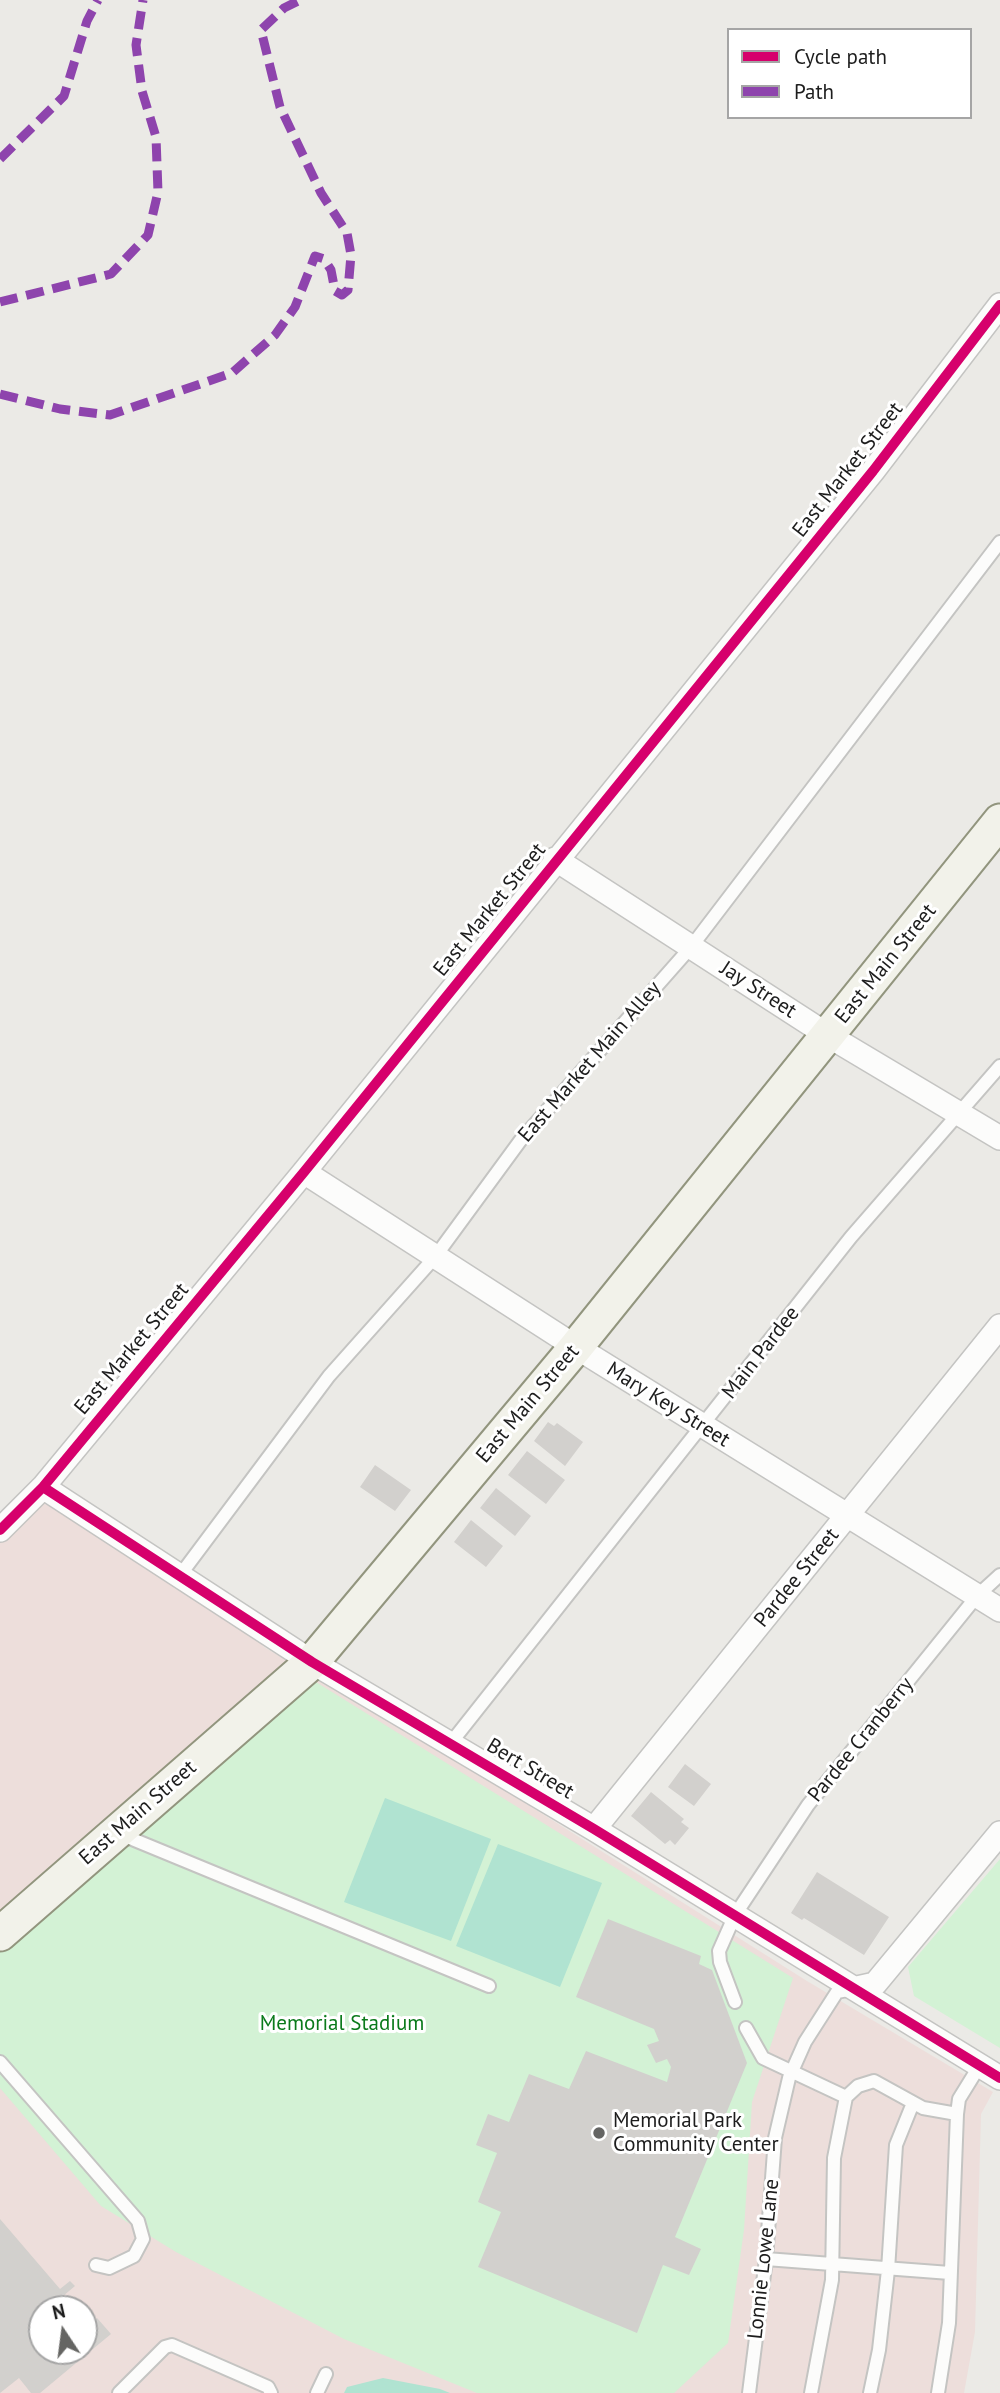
<!DOCTYPE html>
<html>
<head>
<meta charset="utf-8">
<style>
  body { margin:0 }
  #map { position:relative; width:1000px; height:2393px; overflow:hidden; background:#ebeae6; font-family:"PT Sans",sans-serif }
  canvas { display:block }
  .legend { position:absolute; left:727px; top:28px; width:245px; height:91px; box-sizing:border-box; background:#fff; border:2px solid #a5a5a5; margin:0; padding:9px 12px; list-style:none; font-size:21px; color:#1d1d1d }
  .legend li { display:flex; align-items:center; gap:14px; height:35px }
  .legend b { width:35px; border:2px solid #a5a5a5 }
  .north { position:absolute; left:28px; top:2295px; width:70px; height:70px; box-sizing:border-box; background:#fff; border:2px solid #a5a5a5; border-radius:50%; rotate:347deg; font-size:19px; font-weight:700; line-height:28px; text-align:center; color:#1d1d1d }
  .north::after { content:''; display:block; margin:auto; width:24px; height:32px; background:#656563; clip-path:polygon(50% 0,100% 100%,50% 72%,0 100%) }
</style>
</head>
<body>
<div id="map">
<canvas width="1000" height="2393"></canvas>
<ul class="legend">
<li><b style="height:9px;background:#d6006c"></b>Cycle path</li>
<li><b style="height:9px;background:#8e44ad"></b>Path</li>
</ul>
<div class="north">N</div>
</div>
<script>
const g = document.querySelector('canvas').getContext('2d');
g.lineJoin = 'round';
function paint(path, color) { g.fillStyle = color; g.fill(path, 'evenodd'); }
const toPath = rows => new Path2D(rows.map(r => 'M' + r).join(''));
function strokePath(path, color, width, dash) { g.strokeStyle = color; g.lineWidth = width; g.lineCap = dash ? 'butt' : 'round'; g.setLineDash(dash || []); g.stroke(path); }
function label(font, color, halo, rows, align = 'center') {
  g.font = font + ' "PT Sans",sans-serif'; g.lineWidth = 6; g.setLineDash([]); g.textBaseline = 'middle'; g.strokeStyle = halo; g.fillStyle = color; for (const [text, x, y, turn = 0] of rows) {
    g.save(); g.translate(x, y); g.rotate((+turn || 0) * Math.PI / 180); g.textAlign = isNaN(turn) ? turn : align; if (halo) g.strokeText(text, 0, 0); g.fillText(text, 0, 0); g.restore();
  }
}
paint(toPath([
  [40,1502,69,1514,255,1637,264,1647,514,1796,807,1981,993,2092,981,2114,975,2332,964,2393,0,2393,0,1542],
  [42,2309,84,2309,84,2351,42,2351]
]), '#eddedb');
paint(toPath([
  [311,1679,793,1978,752,2102,744,2230,728,2343,674,2393,477,2393,344,2339,176,2252,101,2206,0,2088,0,1948],
  [1000,1859,1000,2048,914,1996,908,1967]
]), '#d3f2d5');
paint(toPath([
  [385,1798,491,1839,451,1941,344,1902],
  [498,1844,602,1883,560,1987,456,1946],
  [383,2378,440,2389,450,2393,344,2393,347,2387]
]), '#b0e3d1');
paint(toPath([
  [548,1422,554,1426,557,1423,583,1442,565,1466,534,1441],
  [527,1451,565,1480,546,1504,508,1475],
  [375,1465,411,1490,395,1511,360,1487],
  [496,1488,531,1516,515,1536,480,1508],
  [471,1520,503,1546,486,1567,454,1542],
  [685,1764,711,1784,694,1806,668,1787],
  [651,1792,684,1819,681,1822,689,1828,675,1845,670,1840,665,1844,631,1816],
  [817,1872,889,1917,864,1955,804,1918,802,1920,791,1913],
  [608,1919,701,1956,699,1964,712,1970,747,2063,675,2237,701,2249,689,2275,663,2265,637,2333,478,2267,501,2212,478,2202,497,2153,476,2145,488,2114,509,2122,529,2074,569,2089,586,2051,667,2082,671,2067,667,2059,656,2063,647,2045,659,2041,654,2029,576,1997],
  [0,2219,60,2289,70,2281,75,2286,63,2296,75,2309,42,2309,42,2351,84,2351,84,2329,97,2318,111,2334,40,2393,31,2393,19,2378,0,2393]
]), '#d2d0cd');
const lane = toPath([
  [178,1578,329,1376,435,1257,520,1141,691,947,1000,542],
  [450,1744,851,1237,1000,1066],
  [120,1834,489,1986],
  [735,2002,720,1962,719,1951,735,1915,808,1805,977,1596,1000,1575],
  [746,2028,763,2058,846,2097,858,2086,874,2081,923,2108,957,2114],
  [0,2062,138,2221,143,2239,134,2256,109,2268,96,2265],
  [766,2259,950,2273],
  [119,2393,165,2347,172,2345,268,2387,271,2393],
  [317,2393,326,2374],
  [749,2393,766,2259,775,2138,789,2078,805,2042,837,1992,853,1989],
  [811,2393,832,2280,834,2158,846,2097],
  [870,2393,879,2350,888,2270,896,2145,913,2103],
  [938,2393,949,2323,957,2114,959,2099,980,2065]
]);
const street = toPath([
  [555,859,829,1036,1000,1138],
  [304,1172,576,1347,1000,1610],
  [43,1487,312,1662,594,1829,1000,2078],
  [0,1530,43,1487,304,1172,873,471,1000,305],
  [594,1829,1000,1326],
  [857,1988,875,1984,1000,1833]
]);
const secondary = toPath([
  [0,1934,312,1662,576,1347,1000,821]
]);
strokePath(lane, '#c4c4c2', 16);
strokePath(street, '#c4c4c2', 26);
strokePath(secondary, '#92957e', 37);
strokePath(lane, '#fcfcfb', 12);
strokePath(street, '#fcfcfb', 23);
strokePath(secondary, '#f2f2ea', 33);
strokePath(toPath([
  [0,159,64,96,87,21,98,0],
  [0,302,111,274,148,235,158,192,156,137,142,91,136,45,143,0],
  [0,394,60,409,110,415,232,373,275,335,295,307,315,256,324,259,331,270,335,291,342,295,348,290,351,255,347,233,321,193,280,107,261,30,284,8,300,0]
]), '#8e44ad', 9, [18, 9]);
strokePath(toPath([
  [43,1487,312,1662,594,1829,1000,2078],
  [0,1530,43,1487,304,1172,873,471,1000,305]
]), '#d6006c', 10);
for (const [x, y, r, color] of [
  [599,2133,7,"#656563"]
]) { const dot = new Path2D(); dot.arc(x, y, r, 0, 2 * Math.PI); g.fillStyle = color; g.fill(dot); strokePath(dot, '#fff', 2.5); }
label('21px', '#1d1d1d', '#fff', [
  ["East Market Street",848,470,-52],
  ["East Market Street",490,910,-51],
  ["East Main Street",886,964,-51],
  ["Jay Street",758,990,33],
  ["East Market Main Alley",590,1062,-49],
  ["East Market Street",132,1349,-50],
  ["Main Pardee",761,1353,-52],
  ["East Main Street",528,1404,-50],
  ["Mary Key Street",668,1405,32],
  ["Pardee Street",797,1578,-51],
  ["Pardee Cranberry",861,1740,-51],
  ["Bert Street",530,1769,31],
  ["East Main Street",138,1813,-41],
  ["Lonnie Lowe Lane",764,2259,-84]
]);
label('21px', '#0b7a1b', '#fff', [
  ["Memorial Stadium",342,2024]
]);
label('21px', '#1d1d1d', '#fff', [
  ["Memorial Park",613,2121],
  ["Community Center",613,2145]
], 'left');
</script>
</body>
</html>
